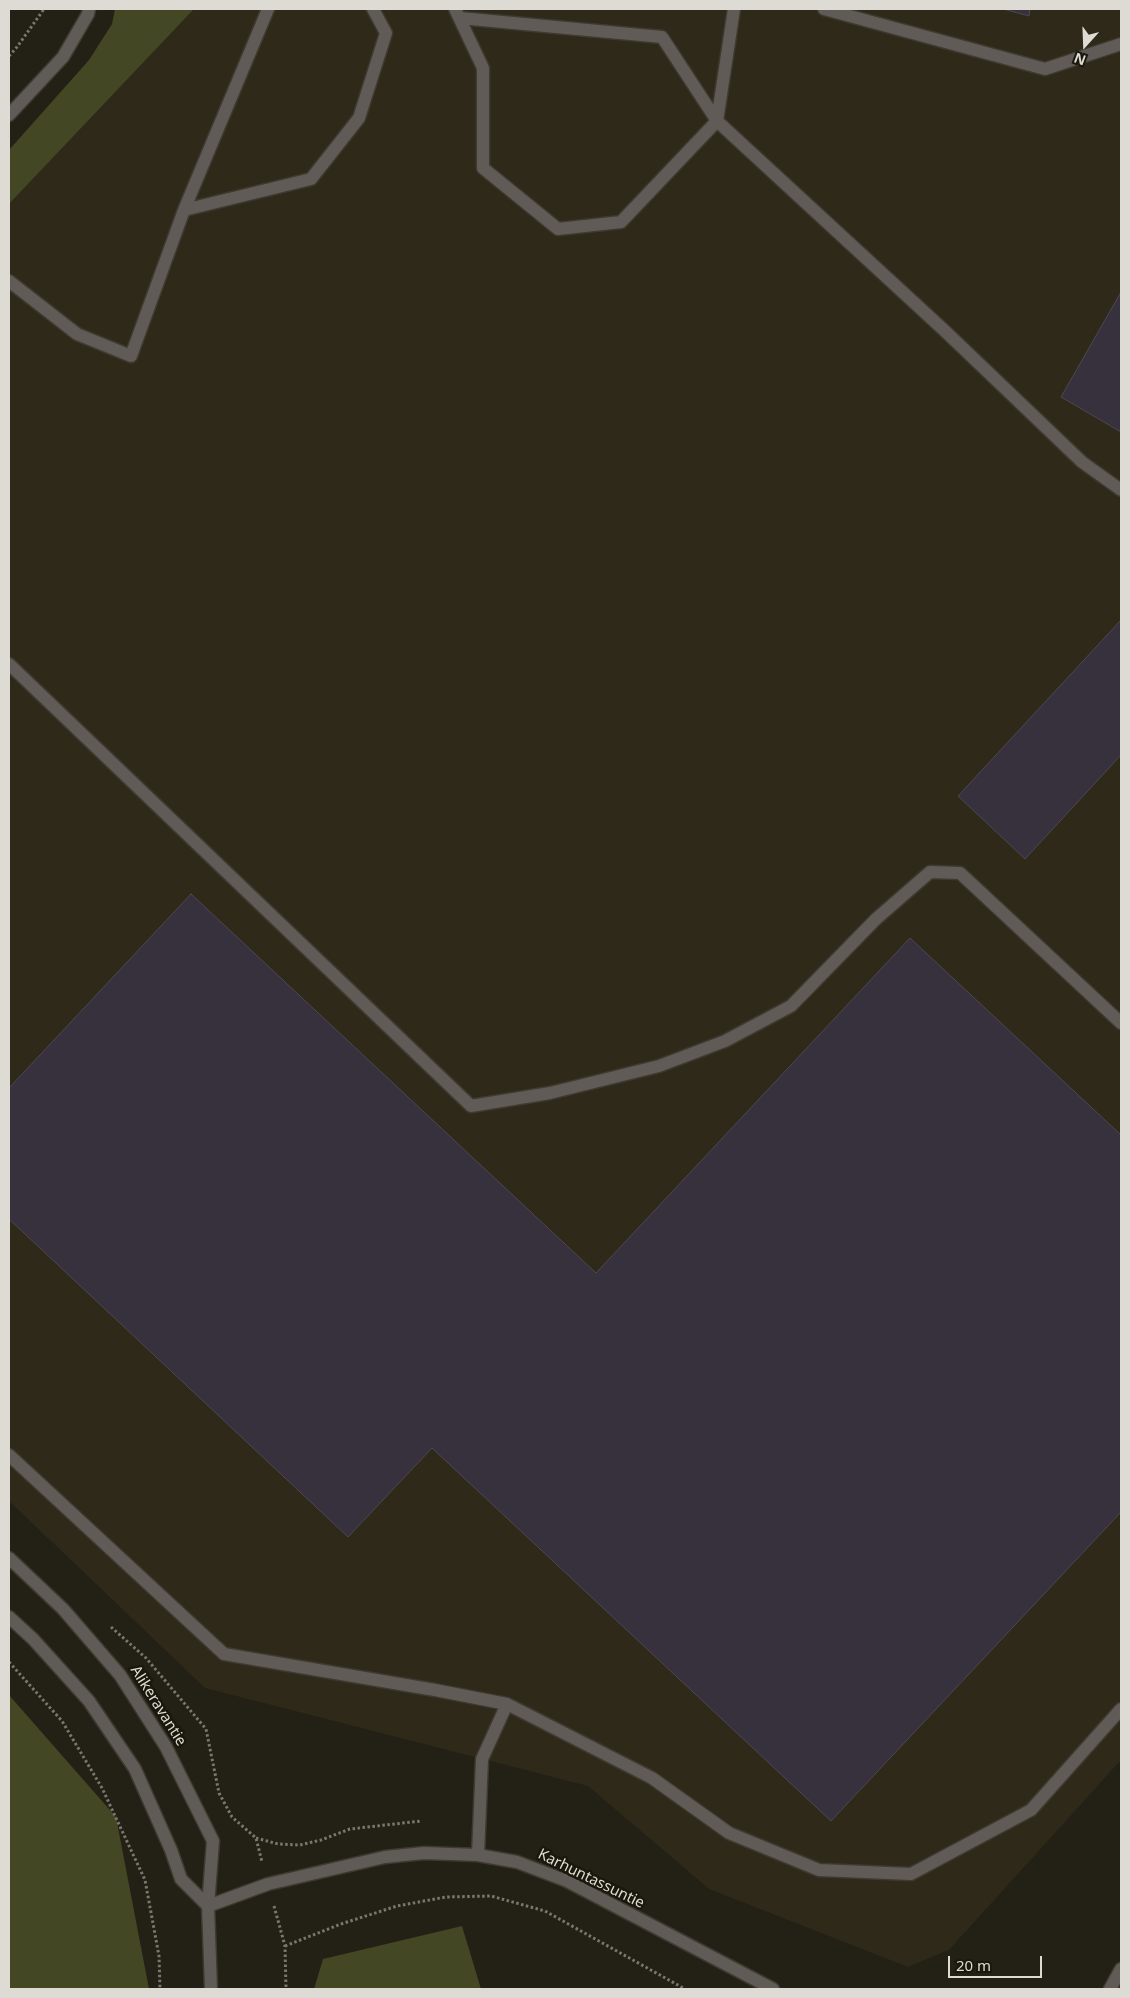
<!DOCTYPE html>
<html>
<head>
<meta charset="utf-8">
<style>
  body { margin:0 }
  #map { position:relative; width:1130px; height:1998px; overflow:hidden; background:#232015; font-family:"Noto Sans",sans-serif }
  canvas { display:block }
  .frame { position:absolute; inset:0; border:10px solid #dddbd3; pointer-events:none }
  .north { position:absolute; left:1060px; top:20px; width:50px; height:50px; -webkit-text-stroke:4px #1a170c; paint-order:stroke; rotate:200deg; font-size:14px; font-weight:700; line-height:20px; text-align:center; color:#dddbd3 }
  .north::after { content:''; display:block; margin:auto; width:18px; height:22px; background:#dddbd3; clip-path:polygon(50% 0,100% 100%,50% 72%,0 100%) }
  .scale { position:absolute; left:948px; top:1956px; width:94px; height:22px; box-sizing:border-box; border:2px solid #dddbd3; border-top:0; padding-left:6px; font-size:15px; line-height:18px; white-space:nowrap; color:#dddbd3; -webkit-text-stroke:4px #1a170c; paint-order:stroke }
</style>
</head>
<body>
<div id="map">
<canvas width="1130" height="1998"></canvas>
<div class="frame"></div>
<div class="north">N</div>
<div class="scale">20 m</div>
</div>
<script>
const g = document.querySelector('canvas').getContext('2d');
g.lineJoin = 'round';
function paint(path, color) { g.fillStyle = color; g.fill(path, 'evenodd'); }
const toPath = rows => new Path2D(rows.map(r => 'M' + r).join(''));
function strokePath(path, color, width, dash) { g.strokeStyle = color; g.lineWidth = width; g.lineCap = dash ? 'butt' : 'round'; g.setLineDash(dash || []); g.stroke(path); }
function label(font, color, halo, rows, align = 'center') {
  g.font = font + ' "Noto Sans",sans-serif'; g.lineWidth = 5; g.setLineDash([]); g.textBaseline = 'middle'; g.strokeStyle = halo; g.fillStyle = color; for (const [text, x, y, turn = 0] of rows) {
    g.save(); g.translate(x, y); g.rotate((+turn || 0) * Math.PI / 180); g.textAlign = isNaN(turn) ? turn : align; if (halo) g.strokeText(text, 0, 0); g.fillText(text, 0, 0); g.restore();
  }
}
paint(toPath([
  [194,9,1121,9,1121,1760,949,1950,908,1967,709,1889,588,1786,205,1688,9,1501,9,204]
]), '#2e2918');
paint(toPath([
  [115,9,194,9,9,204,9,150,89,60,112,24],
  [9,1695,116,1817,149,1989,9,1989],
  [462,1926,481,1989,314,1989,323,1959]
]), '#434723');
const building = toPath([
  [1003,9,1030,9,1029,16,1003,9],
  [1121,292,1121,432,1061,397,1121,292],
  [1121,620,1121,755,1025,859,958,796,1121,620],
  [191,894,596,1273,910,938,1121,1135,1121,1512,831,1821,432,1448,348,1537,9,1219,9,1088,191,894]
]);
paint(building, '#36313c');
strokePath(building, '#4c4753', 1);
const service = toPath([
  [455,9,483,68,483,168,558,229,621,222,717,121,734,9],
  [824,9,1045,69,1121,44],
  [460,18,662,37,717,121,946,332,1082,462,1121,490],
  [184,210,311,179,359,118,386,33,373,9],
  [9,281,77,334,131,356,184,210,268,9],
  [9,664,471,1106,550,1093,659,1066,725,1041,791,1006,876,919,930,872,960,873,1121,1023],
  [9,1455,224,1654,435,1690,507,1704,652,1778,729,1833,819,1870,911,1874,1031,1810,1121,1709],
  [478,1855,482,1759,507,1704]
]);
const minor = toPath([
  [9,115,63,57,88,14,89,9],
  [9,1558,63,1609,120,1675,166,1747,213,1841,208,1906],
  [9,1617,33,1639,89,1701,135,1769,171,1850,181,1879,208,1906],
  [1110,1989,1121,1969]
]);
const tertiary = toPath([
  [211,1989,208,1906,268,1884,385,1857,424,1853,478,1855,517,1862,567,1881,773,1989]
]);
strokePath(service, '#3d3a30', 15);
strokePath(minor, '#3d3a30', 15);
strokePath(tertiary, '#3d3a30', 15);
strokePath(toPath([
  [9,56,17,47,44,9],
  [111,1627,146,1658,206,1729,219,1793,232,1817,256,1838,262,1862],
  [9,1662,62,1721,102,1788,145,1880,159,1956,160,1989],
  [256,1838,278,1844,300,1845,321,1840,350,1829,421,1821],
  [274,1906,285,1946,286,1989],
  [285,1946,341,1924,397,1906,446,1897,491,1896,545,1911,685,1989]
]), '#7a776e', 3, [2.5, 2.5]);
strokePath(service, '#605b57', 12);
strokePath(minor, '#605b57', 12);
strokePath(tertiary, '#605b57', 12);
label('15px', '#dddbd3', '#1a170c', [
  ["Alikeravantie",158,1706,58],
  ["Karhuntassuntie",591,1879,26]
]);
</script>
</body>
</html>
